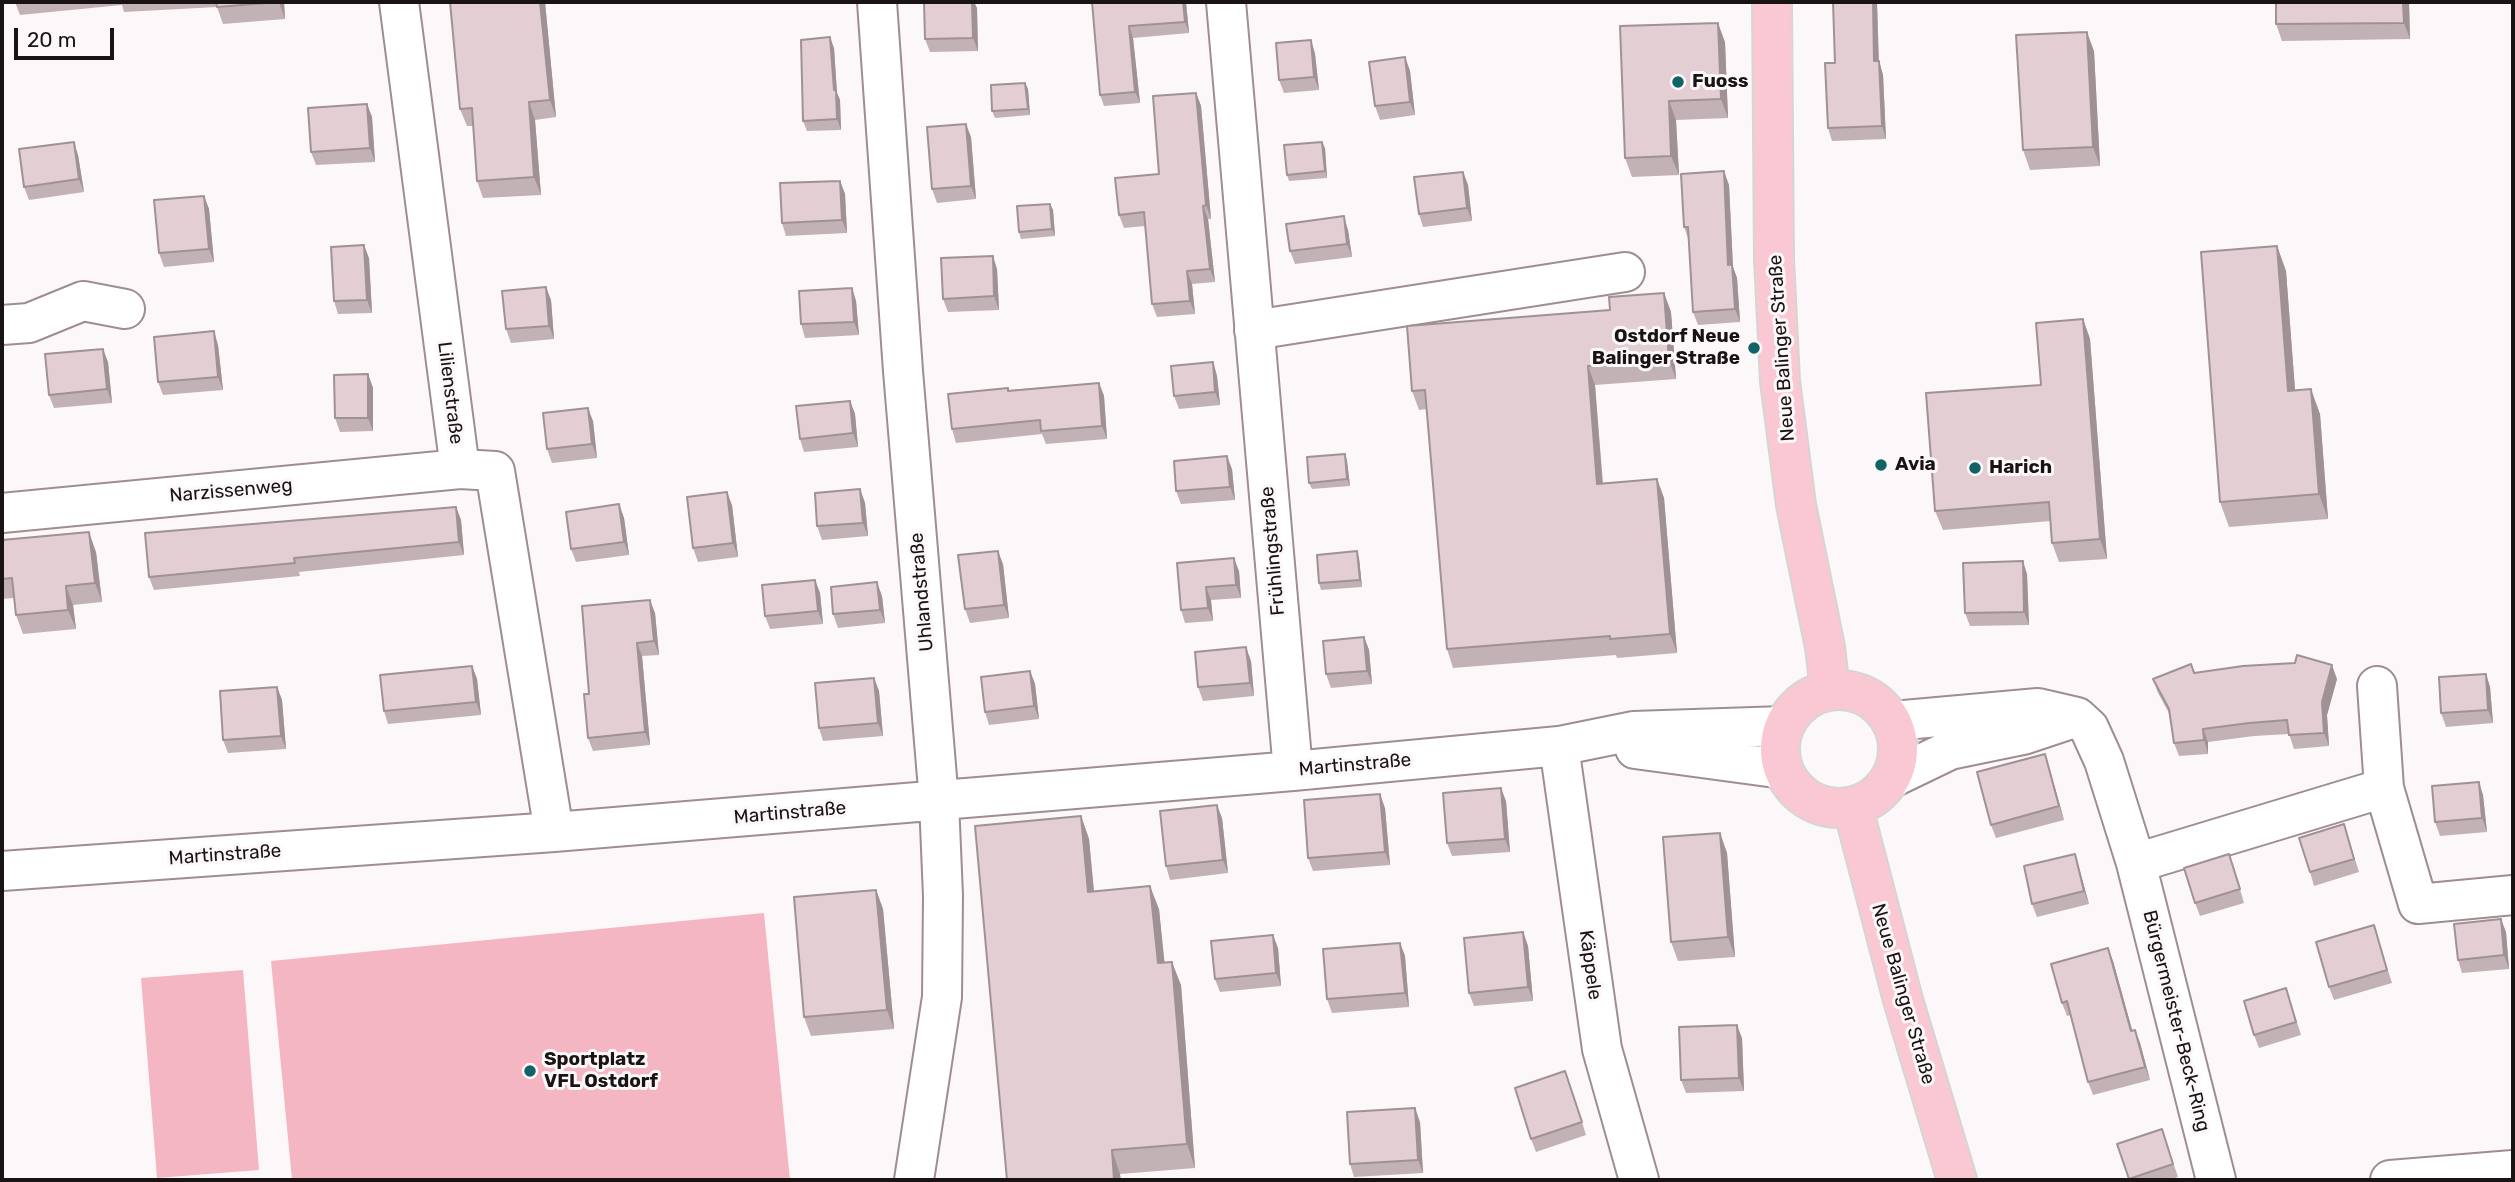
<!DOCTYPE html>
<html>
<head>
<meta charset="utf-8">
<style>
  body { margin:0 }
  #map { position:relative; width:2515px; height:1182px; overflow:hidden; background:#fcf8f9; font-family:Rubik,sans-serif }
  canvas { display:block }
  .frame { position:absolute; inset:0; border:4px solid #1a1314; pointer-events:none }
  .scale { position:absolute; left:14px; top:28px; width:100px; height:32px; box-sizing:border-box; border:4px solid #1a1314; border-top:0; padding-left:9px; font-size:21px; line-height:24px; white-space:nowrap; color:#1a1314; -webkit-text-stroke:5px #fcf8f9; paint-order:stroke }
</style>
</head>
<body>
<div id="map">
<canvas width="2515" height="1182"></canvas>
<div class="frame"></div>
<div class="scale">20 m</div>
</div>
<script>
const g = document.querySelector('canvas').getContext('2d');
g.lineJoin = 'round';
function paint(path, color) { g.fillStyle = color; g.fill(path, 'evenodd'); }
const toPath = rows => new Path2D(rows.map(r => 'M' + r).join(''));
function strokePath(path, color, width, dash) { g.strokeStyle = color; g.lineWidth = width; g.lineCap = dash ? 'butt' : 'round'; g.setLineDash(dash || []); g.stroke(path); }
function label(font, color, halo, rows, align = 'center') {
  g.font = font + ' Rubik,sans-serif'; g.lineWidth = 6; g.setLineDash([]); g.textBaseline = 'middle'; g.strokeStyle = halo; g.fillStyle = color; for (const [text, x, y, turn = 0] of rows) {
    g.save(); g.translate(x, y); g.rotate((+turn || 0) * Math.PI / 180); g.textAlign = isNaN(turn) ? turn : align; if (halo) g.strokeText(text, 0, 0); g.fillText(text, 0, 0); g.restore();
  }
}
paint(toPath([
  [764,913,790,1180,292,1180,271,961],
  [243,970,259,1170,157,1178,141,978]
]), '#f5b6c3');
const minor = toPath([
  [399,2,460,469,495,471,554,832],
  [877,2,903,371,939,801,943,896,942,997,914,1180],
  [1226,2,1293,771],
  [2,325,29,323,83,301,125,309],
  [1254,330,1625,272],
  [2,513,460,469],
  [2377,686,2384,788],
  [1893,721,2038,708,2077,717,2089,728,2104,761,2136,863,2216,1180],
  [1559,746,1602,1049,1639,1180],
  [1635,749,1783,769],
  [1892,778,1950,750,2023,735,2065,721],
  [2136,863,2384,788,2418,904,2513,895],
  [2,871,554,832,1293,771,1559,746,1633,731,1784,726],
  [2390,1180,2513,1170]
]);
const major = toPath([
  [1772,2,1774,259,1780,381,1796,505,1825,647,1830,691],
  '1780 749a59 59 0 1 1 118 0a59 59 0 1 1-118 0Z',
  [1853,808,1903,1000,1957,1180]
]);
strokePath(minor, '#a08d90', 42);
strokePath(major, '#d6d5d5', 42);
strokePath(minor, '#fff', 38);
strokePath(major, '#fac8d3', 38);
paint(toPath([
  [15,2,284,2,285,19,223,24,217,7,124,12,122,5,20,15],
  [545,2,556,117,535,120,541,195,483,198,477,181,473,126,467,126,460,109],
  [924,2,974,2,977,8,978,51,930,52,925,39],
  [1092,2,1186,2,1189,33,1133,38,1140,103,1104,106,1100,95],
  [1877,2,1879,61,1883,75,1886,139,1832,141,1828,128,1835,63],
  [2276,2,2409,2,2410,39,2282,41,2276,24],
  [1620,26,1725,42,1728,118,1676,120,1679,175,1632,177,1625,158],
  [1311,40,1315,54,1319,90,1284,93,1279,80],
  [834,48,837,93,840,100,841,130,807,131,803,121],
  [2094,51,2100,166,2030,170,2023,150],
  [1405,57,1410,71,1415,115,1380,120,1375,106],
  [1025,83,1028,89,1030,115,995,118,992,111],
  [1196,93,1201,106,1211,219,1208,219,1215,282,1192,284,1195,314,1157,317,1152,304,1145,226,1124,228,1119,215,1159,174],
  [367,104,372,117,375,162,316,165,311,152],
  [971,137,976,199,937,203,932,189],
  [1325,148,1327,178,1289,181,1287,175],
  [78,155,84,192,29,200,24,187],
  [1463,172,1468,185,1472,221,1423,227,1419,214],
  [840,181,845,194,847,233,786,236,782,223],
  [1729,185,1733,267,1737,278,1740,322,1698,325,1693,312,1689,241,1684,227],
  [204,196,209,209,214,262,164,267,159,253],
  [1050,204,1053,210,1055,236,1021,239,1019,232],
  [1348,230,1352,257,1295,264,1290,251],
  [2277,246,2286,271,2295,390,2320,414,2328,519,2229,527,2220,502],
  [369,258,372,313,338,314,334,301],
  [997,269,999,310,948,312,943,299],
  [852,288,856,301,859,335,805,338,801,324],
  [1664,293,1671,312,1676,379,1595,385,1603,483,1657,479,1664,498,1677,653,1617,658,1616,655,1453,668,1447,649,1427,409,1419,410,1412,391,1610,310],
  [551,300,554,339,511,343,506,329],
  [2083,319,2090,339,2107,559,2059,562,2052,543,2051,521,1943,530,1935,511,2041,385],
  [218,345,223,390,163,395,158,382],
  [108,362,112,403,54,408,49,395],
  [1213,362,1217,376,1220,405,1179,409,1174,396],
  [368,374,373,388,373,431,340,432,335,418],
  [1099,383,1104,396,1107,439,1046,444,1042,434,956,443,952,429,1009,390],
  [850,401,855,414,858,447,804,452,800,439],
  [593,421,597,458,552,463,547,449],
  [1345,454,1347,461,1350,486,1312,489,1309,483],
  [1232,469,1235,500,1181,504,1176,491],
  [860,489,865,503,868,536,822,540,817,526],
  [619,504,624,518,629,555,576,562,571,549],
  [732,505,738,557,698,562,693,548],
  [456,507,461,520,464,555,299,572,300,576,154,590,149,577],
  [2,540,96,552,102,602,73,605,76,629,23,634,16,615,14,598,2,599],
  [1359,558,1362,587,1321,590,1319,583],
  [1177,563,1239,571,1241,598,1211,600,1213,621,1185,623,1181,610],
  [1003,564,1009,618,970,623,965,609],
  [2027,574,2029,625,1970,626,1965,613],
  [815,580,820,593,823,624,770,629,765,616],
  [882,596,885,623,838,628,833,614],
  [655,613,659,655,642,656,650,745,593,751,588,738,589,694],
  [1364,637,1369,650,1372,684,1331,688,1326,674],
  [1251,661,1254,696,1203,701,1198,687],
  [2191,664,2195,672,2337,679,2327,715,2329,746,2294,749,2289,734,2254,736,2208,742,2208,754,2179,756,2174,743,2170,715,2158,693,2153,679],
  [472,666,477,679,481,715,388,724,384,711],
  [1030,671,1035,684,1039,719,989,725,985,712],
  [2486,674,2490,687,2493,723,2446,727,2441,713],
  [874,678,879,691,883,736,823,741,819,728],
  [277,687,282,700,286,749,228,753,223,740],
  [2049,767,2064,820,1996,838,1991,825],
  [2483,795,2487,832,2440,836,2435,822],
  [1506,801,1510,852,1452,856,1447,843],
  [1385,808,1390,865,1313,871,1308,858],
  [1081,816,1089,839,1094,891,1159,909,1164,962,1181,985,1195,1168,1120,1174,1007,1180],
  [1222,818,1228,873,1170,880,1166,866],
  [2344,824,2359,872,2314,886,2310,872],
  [1720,833,1727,853,1735,957,1678,961,1671,942],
  [2079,868,2089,904,2037,917,2032,904],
  [2234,868,2244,903,2200,916,2195,903],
  [876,890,883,909,894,1029,811,1036,804,1017],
  [1523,932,1528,946,1533,1001,1474,1006,1469,993],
  [2506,932,2509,969,2462,973,2458,960],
  [2378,938,2392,983,2334,1000,2329,987],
  [1400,943,1405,956,1409,1007,1332,1013,1327,999],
  [1278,948,1281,986,1220,992,1215,979],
  [2113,961,2132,1030,2135,1030,2140,1043,2150,1080,2093,1095,2088,1082,2071,1015,2067,1016,2062,1003],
  [2286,988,2301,1035,2259,1048,2254,1035],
  [1742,1038,1744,1091,1686,1093,1681,1080],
  [1570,1084,1586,1135,1536,1152,1531,1139],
  [1420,1122,1423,1173,1354,1177,1350,1164],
  [2162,1129,2178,1177,2169,1180,2129,1180,2117,1144]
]), '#c3b2b5');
paint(toPath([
  [279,2,284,2,285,19],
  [540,2,545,2,556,117,550,100],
  [972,2,974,2,977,8,978,51,973,38],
  [1183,2,1186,2,1189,33,1185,22],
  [1873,2,1877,2,1879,75,1874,61],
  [2403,2,2409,2,2410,39,2404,23],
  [1718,23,1725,42,1728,118,1721,99],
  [1129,26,1133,38,1140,103,1135,92],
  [2087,32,2094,51,2100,166,2093,147],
  [830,37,834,48,837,93,840,100,841,130,837,119],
  [1311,40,1315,54,1319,90,1314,77],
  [1405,57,1410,71,1415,115,1410,102],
  [1879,61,1883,75,1886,139,1882,126],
  [1025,83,1028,89,1030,115,1028,109],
  [1196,93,1201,106,1211,219,1206,205],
  [1669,101,1676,120,1679,175,1671,156],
  [529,102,535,120,541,195,534,177],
  [367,104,372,117,375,162,370,148],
  [966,124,971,137,976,199,971,186],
  [74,142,78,155,84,192,79,179],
  [1322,142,1325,148,1327,178,1325,171],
  [1724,171,1729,185,1733,267,1737,278,1740,322,1735,309,1728,265],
  [1463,172,1468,185,1472,221,1467,208],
  [840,181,845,194,847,233,842,220],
  [204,196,209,209,214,262,209,249],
  [1050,204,1053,210,1055,236,1052,229],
  [1203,206,1208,219,1215,282,1210,269],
  [1344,216,1348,230,1352,257,1347,244],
  [364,245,369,258,372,313,367,300],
  [2277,246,2286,271,2297,416,2288,391],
  [993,256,997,269,999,310,994,296],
  [1187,271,1192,284,1195,314,1190,301],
  [546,287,551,300,554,339,549,326],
  [852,288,856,301,859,335,854,322],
  [1664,293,1671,312,1676,379,1669,360],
  [2083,319,2090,339,2107,559,2100,539],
  [214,331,218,345,223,390,218,377],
  [103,349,108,362,112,403,107,389],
  [1213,362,1217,376,1220,405,1215,392],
  [1588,366,1595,385,1604,503,1597,484],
  [368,374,373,388,373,431,368,418],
  [1099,383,1104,396,1107,439,1102,426],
  [2311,389,2320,414,2328,519,2319,494],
  [850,401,855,414,858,447,853,433],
  [588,408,593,421,597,458,592,444],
  [1345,454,1347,461,1350,486,1347,479],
  [1227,456,1232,469,1235,500,1230,487],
  [1657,479,1664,498,1677,653,1670,634],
  [860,489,865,503,868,536,863,523],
  [727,492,732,505,738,557,733,543],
  [619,504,624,518,629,555,624,542],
  [456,507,461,520,464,555,459,542],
  [89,532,96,552,102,602,95,583],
  [998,551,1003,564,1009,618,1004,605],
  [1357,551,1359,558,1362,587,1360,580],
  [1234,558,1239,571,1241,598,1236,585],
  [2023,561,2027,574,2029,625,2024,612],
  [815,580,820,593,823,624,818,611],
  [877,582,882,596,885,623,880,610],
  [66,586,73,605,76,629,68,610],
  [1206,587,1211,600,1213,621,1208,608],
  [650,600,655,613,659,655,654,641],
  [1364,637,1369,650,1372,684,1367,671],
  [637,643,642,656,650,745,645,732],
  [1246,647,1251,661,1254,696,1250,683],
  [2332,665,2337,679,2327,715,2329,746,2324,733,2322,702],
  [472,666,477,679,481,715,476,702],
  [1030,671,1035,684,1039,719,1034,706],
  [2486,674,2490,687,2493,723,2488,710],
  [874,678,879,691,883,736,878,723],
  [277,687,282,700,286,749,281,736],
  [2203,729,2208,742,2208,754,2204,740],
  [2045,754,2049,767,2064,820,2059,806],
  [2479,782,2483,795,2487,832,2482,818],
  [1501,788,1506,801,1510,852,1505,839],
  [1380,794,1385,808,1390,865,1385,852],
  [1217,805,1222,818,1228,873,1223,860],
  [1081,816,1089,839,1096,915,1088,892],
  [1720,833,1727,853,1735,957,1728,937],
  [2075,854,2079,868,2089,904,2084,891],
  [1150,886,1159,909,1167,986,1158,963],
  [876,890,883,909,894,1029,887,1010],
  [2501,919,2506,932,2509,969,2504,955],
  [1523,932,1528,946,1533,1001,1528,987],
  [1273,935,1278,948,1281,986,1276,973],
  [1400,943,1405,956,1409,1007,1405,993],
  [2108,948,2113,961,2136,1044,2131,1031],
  [1172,962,1181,985,1195,1168,1187,1144],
  [1737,1025,1742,1038,1744,1091,1739,1078],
  [2135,1030,2140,1043,2150,1080,2145,1067],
  [1415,1108,1420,1122,1423,1173,1418,1160],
  [1112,1150,1120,1174,1121,1180,1114,1180]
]), '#9f9194');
const building = toPath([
  [216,2,279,2,217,7,216,2],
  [450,2,540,2,550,100,529,102,534,177,477,181,472,108,460,109,450,2],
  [924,2,972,2,973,38,925,39,924,2],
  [1092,2,1183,2,1185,22,1129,26,1135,92,1100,95,1092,2],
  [1833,2,1873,2,1874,61,1879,61,1882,126,1828,128,1825,63,1835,63,1833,2],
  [2276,2,2403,2,2404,23,2276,24,2276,2],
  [1718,23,1721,99,1669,101,1671,156,1625,158,1620,26,1718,23],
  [2087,32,2093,147,2023,150,2016,35,2087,32],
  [830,37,834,90,836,90,837,119,803,121,801,40,830,37],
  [1311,40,1314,77,1279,80,1276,43,1311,40],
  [1405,57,1410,102,1375,106,1369,62,1405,57],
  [1025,83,1028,109,992,111,991,85,1025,83],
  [1196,93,1206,205,1203,206,1210,269,1187,271,1190,301,1152,304,1144,212,1119,215,1115,178,1159,174,1153,96,1196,93],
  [367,104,370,148,311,152,308,108,367,104],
  [966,124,971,186,932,189,927,127,966,124],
  [74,142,79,179,24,187,19,149,74,142],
  [1322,142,1325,171,1287,175,1284,145,1322,142],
  [1724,171,1728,265,1732,264,1735,309,1693,312,1688,227,1684,227,1681,174,1724,171],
  [1463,172,1467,208,1419,214,1414,177,1463,172],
  [840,181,842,220,782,223,780,183,840,181],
  [204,196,209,249,159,253,154,200,204,196],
  [1050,204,1052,229,1019,232,1017,206,1050,204],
  [1344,216,1347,244,1290,251,1286,224,1344,216],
  [364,245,367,300,334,301,331,247,364,245],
  [2277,246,2288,391,2311,389,2319,494,2220,502,2201,252,2277,246],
  [993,256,994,296,943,299,941,258,993,256],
  [546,287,549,326,506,329,502,291,546,287],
  [852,288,854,322,801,324,799,291,852,288],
  [1664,293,1669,360,1588,366,1597,484,1657,479,1670,634,1610,639,1610,636,1447,649,1425,390,1412,391,1407,326,1610,310,1609,297,1664,293],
  [2083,319,2100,539,2052,543,2049,502,1935,511,1926,393,2041,385,2036,323,2083,319],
  [214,331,218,377,158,382,154,337,214,331],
  [103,349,107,389,49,395,45,354,103,349],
  [1213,362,1215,392,1174,396,1171,366,1213,362],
  [368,374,368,418,335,418,334,375,368,374],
  [1099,383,1102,426,1041,431,1040,420,952,429,948,394,1008,388,1008,391,1099,383],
  [850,401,853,433,800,439,796,406,850,401],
  [588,408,592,444,547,449,543,413,588,408],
  [1345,454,1347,479,1309,483,1307,457,1345,454],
  [1227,456,1230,487,1176,491,1174,461,1227,456],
  [860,489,863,523,817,526,815,493,860,489],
  [727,492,733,543,693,548,687,497,727,492],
  [619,504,624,542,571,549,566,512,619,504],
  [456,507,459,542,294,558,295,563,149,577,145,533,456,507],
  [89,532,95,583,66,586,68,610,16,615,12,578,2,579,2,540,89,532],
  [998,551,1004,605,965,609,958,555,998,551],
  [1357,551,1360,580,1319,583,1317,555,1357,551],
  [1234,558,1236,585,1206,587,1208,608,1181,610,1177,563,1234,558],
  [2023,561,2024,612,1965,613,1963,563,2023,561],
  [815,580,818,611,765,616,762,585,815,580],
  [877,582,880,610,833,614,831,587,877,582],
  [650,600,654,641,637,643,645,732,588,738,584,694,589,694,582,606,650,600],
  [1364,637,1367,671,1326,674,1323,641,1364,637],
  [1246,647,1250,683,1198,687,1195,652,1246,647],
  [2297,655,2332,665,2322,702,2324,733,2289,735,2287,720,2249,723,2203,729,2204,740,2174,743,2169,709,2153,679,2191,664,2194,673,2243,666,2295,663,2297,655],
  [472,666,476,702,384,711,380,675,472,666],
  [1030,671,1034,706,985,712,981,677,1030,671],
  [2486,674,2488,710,2441,713,2439,677,2486,674],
  [874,678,878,723,819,728,815,683,874,678],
  [277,687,281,736,223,740,220,691,277,687],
  [2045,754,2059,806,1991,825,1977,772,2045,754],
  [2479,782,2482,818,2435,822,2432,786,2479,782],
  [1501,788,1505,839,1447,843,1443,793,1501,788],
  [1380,794,1385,852,1308,858,1304,800,1380,794],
  [1217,805,1223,860,1166,866,1160,811,1217,805],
  [1081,816,1088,892,1150,886,1158,963,1172,962,1187,1144,1112,1150,1114,1180,1007,1180,975,826,1081,816],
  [2344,824,2354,859,2310,872,2299,838,2344,824],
  [1720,833,1728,937,1671,942,1663,837,1720,833],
  [2075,854,2084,891,2032,904,2024,866,2075,854],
  [2229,854,2240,889,2195,903,2184,868,2229,854],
  [876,890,887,1010,804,1017,794,897,876,890],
  [2501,919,2504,955,2458,960,2454,924,2501,919],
  [2374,925,2387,970,2329,987,2316,942,2374,925],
  [1523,932,1528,987,1469,993,1464,938,1523,932],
  [1273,935,1276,973,1215,979,1211,941,1273,935],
  [1400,943,1405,993,1327,999,1323,949,1400,943],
  [2108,948,2131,1031,2135,1030,2145,1067,2088,1082,2067,1001,2062,1003,2051,964,2108,948],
  [2286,988,2296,1022,2254,1035,2244,1001,2286,988],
  [1737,1025,1739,1078,1681,1080,1679,1027,1737,1025],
  [1565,1071,1582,1122,1531,1139,1515,1088,1565,1071],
  [1415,1108,1418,1160,1350,1164,1347,1112,1415,1108],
  [2162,1129,2173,1164,2129,1179,2117,1144,2162,1129]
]);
paint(building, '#e3cfd3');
strokePath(building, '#9f9194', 2);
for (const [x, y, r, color] of [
  [1678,82,7,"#126366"],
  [1754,348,7,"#126366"],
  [1881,465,7,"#126366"],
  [1975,468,7,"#126366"],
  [530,1071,7,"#126366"]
]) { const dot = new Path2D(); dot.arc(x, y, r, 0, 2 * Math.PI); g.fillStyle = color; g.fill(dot); strokePath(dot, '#fcf8f9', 2.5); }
label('bold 19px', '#1a1314', '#fcf8f9', [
  ["Fuoss",1692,82],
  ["Ostdorf Neue",1740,337,"right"],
  ["Balinger Straße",1740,359,"right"],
  ["Avia",1895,465],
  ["Harich",1989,468],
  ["Sportplatz",544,1060],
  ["VFL Ostdorf",544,1082]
], 'left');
label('19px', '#1a1314', '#fcf8f9', [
  ["Neue Balinger Straße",1782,348,-94],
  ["Lilienstraße",450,393,83],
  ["Narzissenweg",231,491,-5],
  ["Frühlingstraße",1273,551,-95],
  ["Uhlandstraße",922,592,-95],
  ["Martinstraße",1355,765,-5],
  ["Martinstraße",790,813,-5],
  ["Martinstraße",225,855,-4],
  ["Käppele",1590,965,82],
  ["Neue Balinger Straße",1903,994,74],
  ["Bürgermeister-Beck-Ring",2176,1021,76]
]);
</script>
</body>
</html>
